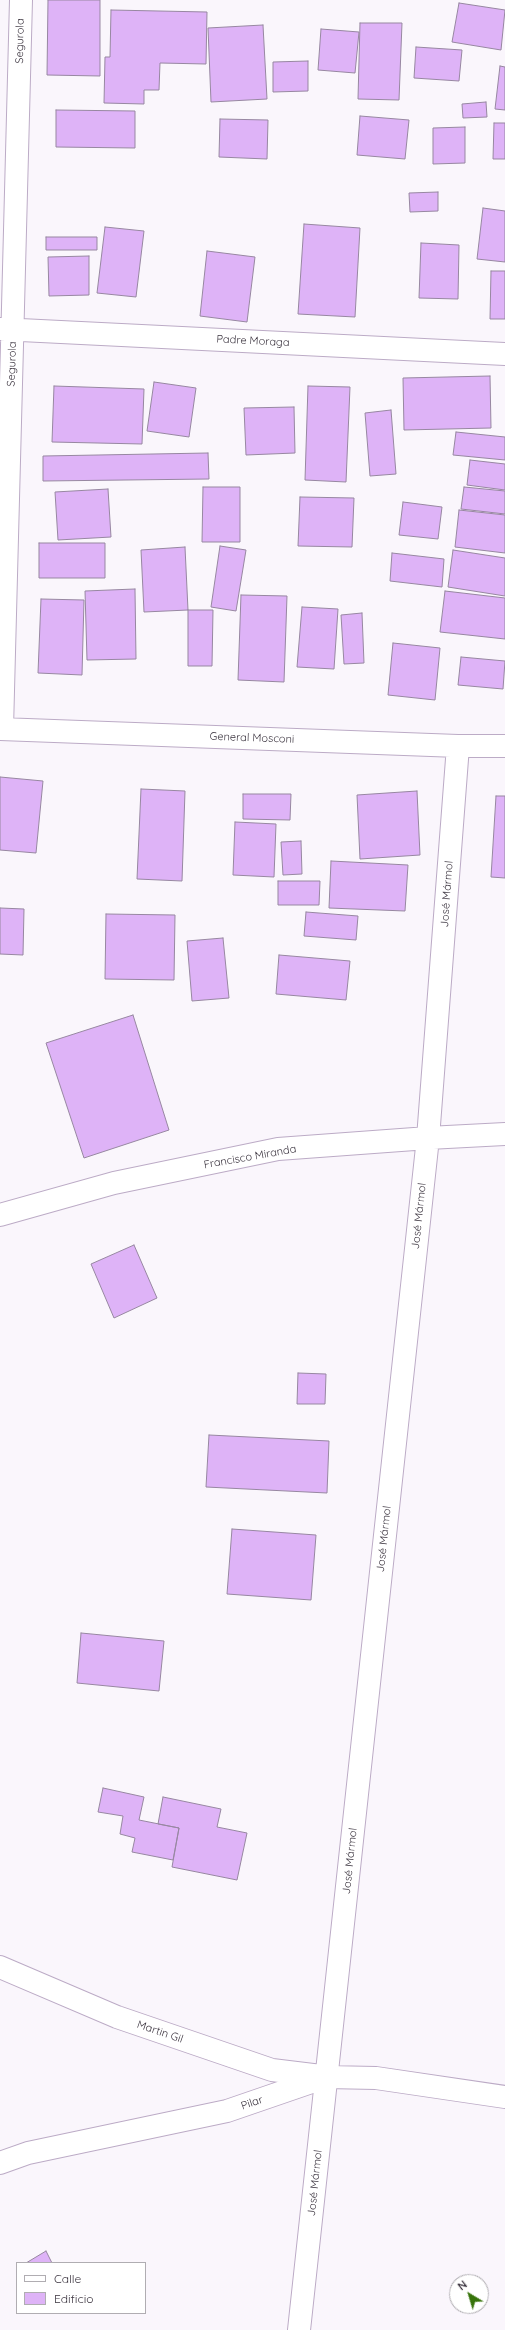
<!DOCTYPE html>
<html>
<head>
<meta charset="utf-8">
<style>
  body { margin:0 }
  #map { position:relative; width:505px; height:2330px; overflow:hidden; background:#faf6fc; font-family:Quicksand,sans-serif }
  canvas { display:block }
  .legend { position:absolute; left:16px; top:2262px; width:130px; height:52px; box-sizing:border-box; background:#fff; border:1px solid #b0adb2; margin:0; padding:5px 7px; list-style:none; font-size:12px; color:#3a333e }
  .legend li { display:flex; align-items:center; gap:8px; height:20px }
  .legend b { width:20px; border:1px solid #b0adb2 }
  .north { position:absolute; left:449px; top:2274px; width:40px; height:40px; box-sizing:border-box; background:#fff; border:1px solid #b0adb2; border-radius:50%; rotate:322deg; font-size:11px; font-weight:700; line-height:16px; text-align:center; color:#3a333e }
  .north::after { content:''; display:block; margin:auto; width:14px; height:18px; background:#36730a; clip-path:polygon(50% 0,100% 100%,50% 72%,0 100%) }
</style>
</head>
<body>
<div id="map">
<canvas width="505" height="2330"></canvas>
<ul class="legend">
<li><b style="height:5px;background:#fff"></b>Calle</li>
<li><b style="height:11px;background:#deb3f7"></b>Edificio</li>
</ul>
<div class="north">N</div>
</div>
<script>
const g = document.querySelector('canvas').getContext('2d');
g.lineJoin = 'round';
function paint(path, color) { g.fillStyle = color; g.fill(path, 'evenodd'); }
const toPath = rows => new Path2D(rows.map(r => 'M' + r).join(''));
function strokePath(path, color, width, dash) { g.strokeStyle = color; g.lineWidth = width; g.lineCap = dash ? 'butt' : 'round'; g.setLineDash(dash || []); g.stroke(path); }
function label(font, color, halo, rows, align = 'center') {
  g.font = font + ' Quicksand,sans-serif'; g.lineWidth = 4; g.setLineDash([]); g.textBaseline = 'middle'; g.strokeStyle = halo; g.fillStyle = color; for (const [text, x, y, turn = 0] of rows) {
    g.save(); g.translate(x, y); g.rotate((+turn || 0) * Math.PI / 180); g.textAlign = isNaN(turn) ? turn : align; if (halo) g.strokeText(text, 0, 0); g.fillText(text, 0, 0); g.restore();
  }
}
const building = toPath([
  [48,0,100,0,100,76,47,75,48,0],
  [459,3,505,10,501,50,452,42,459,3],
  [111,10,207,12,206,64,160,63,159,90,144,90,144,104,104,103,105,57,110,57,111,10],
  [360,23,402,23,399,100,358,99,360,23],
  [263,25,267,99,211,102,208,28,263,25],
  [321,29,359,32,355,73,318,70,321,29],
  [416,47,462,50,459,81,414,78,416,47],
  [308,61,308,91,273,92,273,62,308,61],
  [500,66,505,67,505,110,495,109,500,66],
  [486,102,487,117,463,118,462,104,486,102],
  [56,110,135,111,135,148,56,147,56,110],
  [360,116,409,120,405,159,357,155,360,116],
  [220,119,268,120,267,159,219,157,220,119],
  [494,123,505,123,505,159,493,159,494,123],
  [465,127,465,163,433,164,433,128,465,127],
  [438,192,438,211,410,212,409,193,438,192],
  [483,208,505,211,505,262,477,259,483,208],
  [304,224,360,228,355,317,298,314,304,224],
  [105,227,144,231,136,297,97,293,105,227],
  [46,237,97,237,97,250,46,250,46,237],
  [421,243,459,245,458,299,419,298,421,243],
  [207,251,255,257,247,322,200,316,207,251],
  [89,256,89,295,49,296,48,257,89,256],
  [491,271,505,271,505,319,490,319,491,271],
  [490,376,491,428,404,430,403,378,490,376],
  [154,382,196,388,189,437,147,431,154,382],
  [54,386,144,389,142,444,52,442,54,386],
  [308,386,350,387,346,482,305,480,308,386],
  [294,407,295,453,246,455,244,408,294,407],
  [391,410,396,474,370,476,365,413,391,410],
  [456,432,505,437,505,460,453,455,456,432],
  [208,453,209,479,43,481,43,456,208,453],
  [470,460,505,464,505,490,467,485,470,460],
  [203,487,240,487,240,542,202,542,203,487],
  [464,487,505,491,505,514,461,509,464,487],
  [108,489,111,537,58,540,55,492,108,489],
  [300,497,354,498,352,547,298,546,300,497],
  [403,502,442,507,438,539,399,535,403,502],
  [459,510,505,515,505,553,455,547,459,510],
  [39,543,105,543,105,578,39,578,39,543],
  [220,546,246,550,236,611,211,607,220,546],
  [185,547,188,610,144,612,141,550,185,547],
  [453,550,505,558,505,596,448,587,453,550],
  [392,553,444,559,442,587,390,581,392,553],
  [135,589,136,659,87,660,85,591,135,589],
  [445,591,505,598,505,639,440,632,445,591],
  [241,595,287,596,284,682,238,680,241,595],
  [41,599,84,600,82,675,38,673,41,599],
  [302,607,338,609,334,669,297,667,302,607],
  [188,610,213,610,212,666,188,666,188,610],
  [362,613,364,663,344,664,341,615,362,613],
  [393,643,440,648,435,700,388,695,393,643],
  [461,657,505,661,503,689,458,685,461,657],
  [0,777,43,781,36,853,0,850,0,777],
  [141,789,185,791,182,881,137,879,141,789],
  [417,791,420,855,360,859,357,795,417,791],
  [243,794,291,794,290,820,243,819,243,794],
  [496,796,505,796,505,878,491,877,496,796],
  [235,822,276,824,274,877,233,875,235,822],
  [301,841,302,874,283,875,281,842,301,841],
  [331,861,408,865,405,911,329,908,331,861],
  [278,881,320,881,319,905,278,905,278,881],
  [0,908,24,909,23,955,0,954,0,908],
  [306,912,358,916,356,940,304,936,306,912],
  [106,914,175,915,174,980,105,979,106,914],
  [223,938,229,998,192,1001,187,941,223,938],
  [279,955,350,961,346,1000,276,994,279,955],
  [133,1015,169,1130,84,1158,46,1043,133,1015],
  [134,1245,157,1298,114,1318,91,1264,134,1245],
  [298,1373,326,1374,325,1404,297,1404,298,1373],
  [209,1435,329,1441,327,1493,206,1487,209,1435],
  [232,1529,316,1535,311,1600,227,1594,232,1529],
  [81,1633,164,1641,159,1691,77,1683,81,1633],
  [103,1788,144,1797,139,1820,179,1828,173,1860,132,1852,135,1838,120,1834,123,1816,98,1812,103,1788],
  [163,1797,221,1809,217,1827,247,1833,237,1880,172,1867,179,1828,158,1824,163,1797],
  [46,2251,52,2263,26,2263,46,2251]
]);
paint(building, '#deb3f7');
strokePath(building, '#9787a1', 1);
const minor = toPath([
  [0,329,505,354],
  [0,729,458,746,505,746],
  [2,729,21,0],
  [0,1215,114,1183,278,1149,428,1138,505,1134],
  [0,1967,117,2017,272,2070,321,2076],
  [0,2163,28,2153,227,2111,326,2077,376,2078,505,2097],
  [299,2330,428,1138,458,746]
]);
strokePath(minor, '#bcabc6', 24);
strokePath(minor, '#fff', 22);
label('11px', '#3a333e', '#fff', [
  ["Segurola",20,41,-89],
  ["Padre Moraga",253,341,3],
  ["Segurola",12,364,-88],
  ["General Mosconi",252,738,2],
  ["José Mármol",447,894,-86],
  ["Francisco Miranda",250,1157,-10],
  ["José Mármol",419,1216,-84],
  ["José Mármol",384,1539,-84],
  ["José Mármol",350,1861,-84],
  ["Martin Gil",160,2032,19],
  ["Pilar",252,2103,-19],
  ["José Mármol",315,2183,-84]
]);
</script>
</body>
</html>
